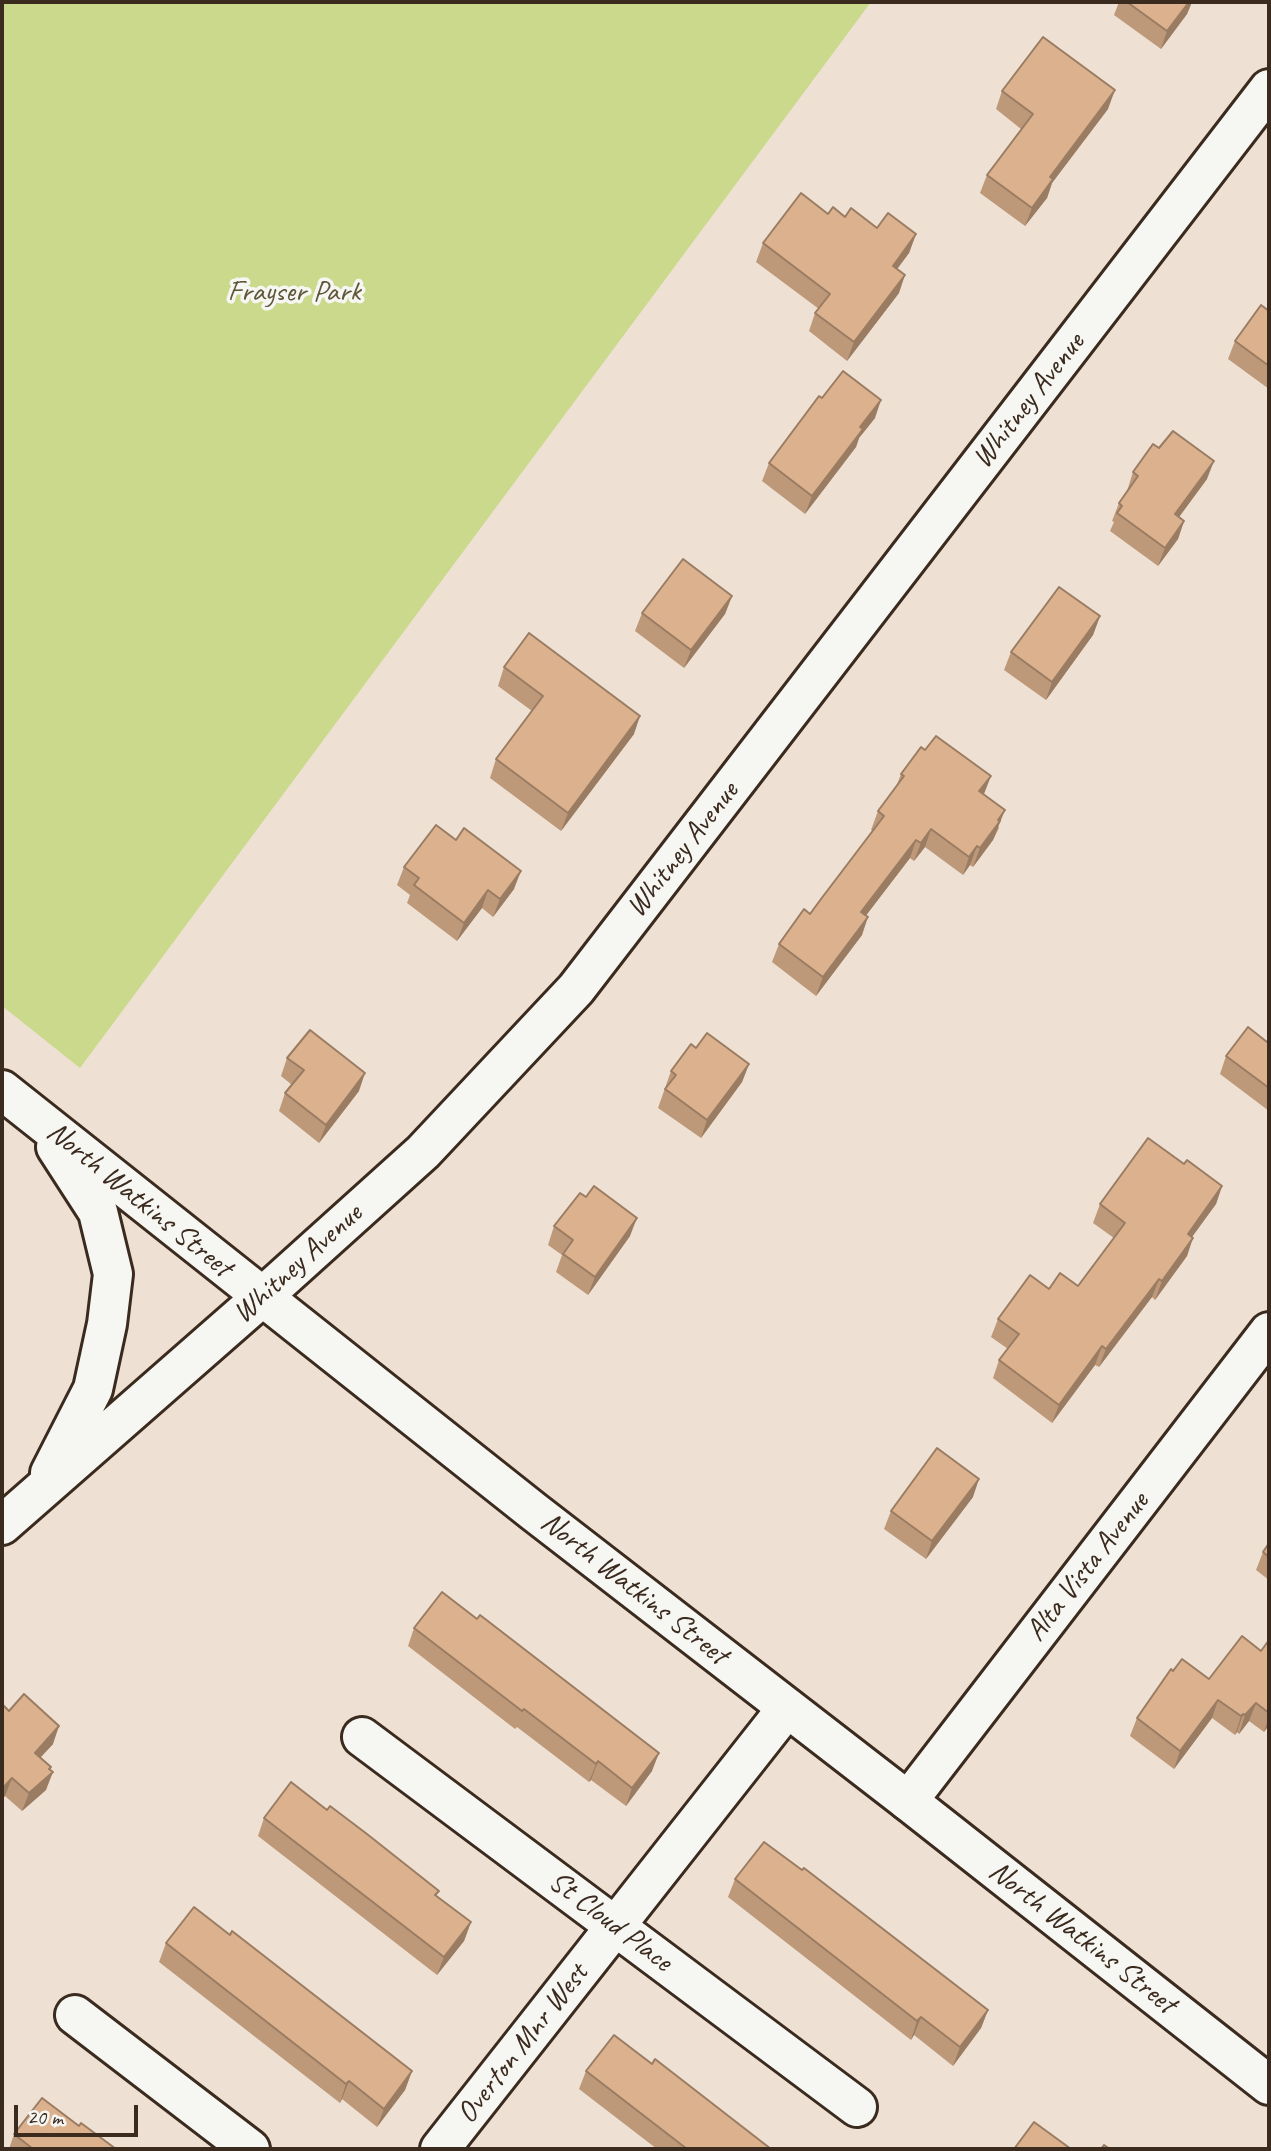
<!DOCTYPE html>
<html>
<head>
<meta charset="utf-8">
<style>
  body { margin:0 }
  #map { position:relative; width:1271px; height:2151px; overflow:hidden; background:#eee1d4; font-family:Caveat,sans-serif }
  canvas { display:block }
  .frame { position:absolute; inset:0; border:4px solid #3b2a1e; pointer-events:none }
  .scale { position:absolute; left:14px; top:2105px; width:124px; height:32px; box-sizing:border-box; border:4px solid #3b2a1e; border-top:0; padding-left:9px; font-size:21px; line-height:24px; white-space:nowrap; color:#3b2a1e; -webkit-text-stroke:5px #f6f6f2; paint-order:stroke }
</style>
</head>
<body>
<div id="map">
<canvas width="1271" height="2151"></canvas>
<div class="frame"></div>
<div class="scale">20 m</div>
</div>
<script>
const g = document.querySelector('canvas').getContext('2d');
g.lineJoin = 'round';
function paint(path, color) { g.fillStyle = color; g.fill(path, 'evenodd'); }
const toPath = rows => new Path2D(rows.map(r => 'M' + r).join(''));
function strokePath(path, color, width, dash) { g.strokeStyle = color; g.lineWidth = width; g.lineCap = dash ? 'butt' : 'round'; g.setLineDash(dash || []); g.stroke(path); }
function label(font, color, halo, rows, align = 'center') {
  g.font = font + ' Caveat,sans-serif'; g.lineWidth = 7; g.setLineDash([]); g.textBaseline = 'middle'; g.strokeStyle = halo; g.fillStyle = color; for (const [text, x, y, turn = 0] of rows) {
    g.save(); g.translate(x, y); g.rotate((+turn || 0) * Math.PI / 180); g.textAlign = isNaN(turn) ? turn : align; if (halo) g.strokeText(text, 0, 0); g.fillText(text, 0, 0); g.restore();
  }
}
paint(toPath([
  [2,2,871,2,80,1068,2,1006]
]), '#cbd98c');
const street = toPath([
  [362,1737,857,2107],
  [908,1801,1269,1332],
  [75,2015,250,2149],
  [440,2149,787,1708]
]);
const secondary = toPath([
  [2,1090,533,1511,908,1801,1269,2085],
  [50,1473,93,1389,107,1324,113,1274,98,1212,56,1147],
  [2,1525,261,1298,423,1152,576,989,1269,89]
]);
strokePath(street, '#3b2a1e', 44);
strokePath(secondary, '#3b2a1e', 44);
strokePath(street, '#f6f6f2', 38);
strokePath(secondary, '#f6f6f2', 38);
paint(toPath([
  [1119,2,1192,2,1187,14,1161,49,1114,15],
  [1002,91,1108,109,1052,183,1047,198,1025,226,980,193,987,175,1021,129,996,109],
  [828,214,845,217,877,228,916,234,909,253,897,269,899,293,847,361,809,331,815,313,819,309,756,262,763,243],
  [1269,311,1269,389,1228,359,1235,341],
  [822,398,875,418,859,438,856,447,805,514,762,481,769,463],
  [1133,472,1207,479,1179,517,1184,521,1178,539,1158,566,1110,531,1114,522,1112,521,1119,503,1127,491],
  [732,596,725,614,684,668,635,631,642,613],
  [1100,616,1093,635,1046,700,1004,670,1011,652],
  [504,667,634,734,561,831,490,778,496,759,532,711,498,686],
  [901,774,984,795,999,828,993,840,973,867,970,865,963,875,925,847,914,861,910,858,866,915,862,935,816,996,772,962,779,944,810,914,873,831,871,830,878,811,896,787],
  [404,867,514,889,493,917,482,908,457,941,407,903,410,895,397,885],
  [1269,1039,1269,1111,1220,1074,1226,1056,1267,1042],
  [696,1048,749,1064,742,1082,701,1138,658,1108,671,1071],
  [287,1058,359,1091,319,1143,279,1111,285,1093,292,1085,281,1076],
  [1184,1164,1222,1186,1216,1204,1192,1237,1187,1256,1155,1300,1152,1297,1099,1367,1095,1365,1052,1423,993,1378,999,1360,1008,1349,991,1337,998,1319,1049,1289,1078,1286,1114,1238,1093,1223,1100,1204],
  [554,1226,630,1236,588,1295,556,1272,562,1255,548,1245],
  [973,1497,926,1559,884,1529,891,1511],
  [1269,1543,1269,1580,1256,1570,1263,1552],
  [414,1628,652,1771,626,1806,591,1780,589,1782,517,1727,515,1729,408,1646],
  [1269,1640,1269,1725,1264,1732,1249,1721,1239,1734,1237,1732,1235,1735,1212,1718,1174,1769,1130,1736,1137,1718,1261,1651],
  [9,1711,53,1744,40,1758,51,1767,46,1790,22,1811,5,1796],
  [327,1810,439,1891,436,1896,471,1922,464,1941,437,1975,258,1836,264,1818],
  [735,1879,988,2010,981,2028,953,2066,914,2035,911,2040,728,1897],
  [166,1943,412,2071,405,2090,377,2127,342,2099,340,2103,159,1962],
  [652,2064,771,2149,657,2149,579,2089,586,2071],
  [79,2126,116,2149,9,2149,14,2134]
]), '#bd9879');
paint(toPath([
  [1189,2,1192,2,1187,14,1161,49,1167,31],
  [1115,90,1108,109,1052,183,1047,198,1025,226,1032,208,1050,177],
  [916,234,909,253,886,284,893,266],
  [905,275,899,293,847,361,854,342],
  [881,400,875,418,859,438,856,447,805,514,812,496,860,427],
  [1214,461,1207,479,1168,532,1175,514],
  [1184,521,1178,539,1158,566,1165,548],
  [732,596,725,614,684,668,691,650],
  [1100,616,1093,635,1046,700,1052,682],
  [640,716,634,734,561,831,568,813],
  [991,776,984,794,973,810,979,791],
  [1005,810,993,840,973,867,980,848],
  [931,829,925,847,914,861,921,843],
  [916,840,910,858,855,930,861,912],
  [977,846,970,865,963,875,969,857],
  [521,871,514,889,493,917,500,899],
  [488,890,482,908,457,941,464,923],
  [868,917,862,935,816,996,823,977],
  [749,1064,742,1082,701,1138,707,1120],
  [365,1073,359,1091,319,1143,326,1125],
  [1222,1186,1216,1204,1181,1252,1188,1234],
  [637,1218,630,1236,588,1295,595,1277],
  [1193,1238,1187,1256,1155,1300,1162,1281],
  [1159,1279,1152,1297,1099,1367,1106,1349],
  [1102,1346,1095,1365,1052,1423,1059,1405],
  [979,1479,973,1497,926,1559,932,1541],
  [1218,1700,1212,1718,1174,1769,1180,1751],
  [1256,1703,1249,1721,1239,1734,1245,1715],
  [1243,1714,1237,1732,1235,1735,1241,1716],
  [1269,1717,1269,1725,1264,1732],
  [59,1726,53,1744,28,1771,35,1753],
  [659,1753,652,1771,626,1806,632,1788],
  [598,1761,591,1780,589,1782,596,1764],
  [51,1767,48,1776,53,1772,46,1790,22,1811,29,1793],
  [12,1778,5,1796,2,1800,2,1789],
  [471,1922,464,1941,437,1975,444,1957],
  [988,2010,981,2028,953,2066,960,2047],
  [921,2017,914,2035,911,2040,917,2021],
  [412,2071,405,2090,377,2127,384,2109],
  [349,2081,342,2099,340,2103,346,2084]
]), '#9a7c63');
const building = toPath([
  [1127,2,1189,2,1167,31,1127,2],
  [1043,37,1115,90,1050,177,1053,179,1032,208,987,175,1033,114,1002,91,1043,37],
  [801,193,828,214,833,207,845,217,851,208,877,228,888,213,916,234,893,266,905,275,854,342,815,313,830,294,763,243,801,193],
  [1261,305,1269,311,1269,366,1235,341,1261,305],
  [843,371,881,400,860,427,863,429,812,496,769,463,819,396,822,398,843,371],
  [1173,431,1214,461,1175,514,1184,521,1165,548,1117,513,1122,506,1119,503,1138,476,1133,472,1153,444,1159,448,1173,431],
  [683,559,732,596,691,650,642,613,683,559],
  [1059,587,1100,616,1052,682,1011,652,1059,587],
  [529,633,640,716,568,813,496,759,543,696,504,667,529,633],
  [936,736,991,776,979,791,1005,810,998,820,1000,821,980,848,977,846,969,857,931,829,921,843,916,840,861,912,868,917,823,977,779,944,804,909,810,914,821,899,884,816,878,811,904,776,901,774,921,747,925,750,936,736],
  [436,825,456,840,464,828,521,871,500,899,488,890,464,923,414,885,419,878,404,867,436,825],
  [1248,1027,1267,1042,1269,1039,1269,1088,1226,1056,1248,1027],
  [310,1030,365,1073,326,1125,285,1093,304,1070,287,1058,310,1030],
  [707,1033,749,1064,707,1120,665,1089,676,1075,671,1071,691,1044,696,1048,707,1033],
  [1148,1138,1184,1164,1187,1160,1222,1186,1188,1234,1193,1238,1162,1281,1159,1279,1106,1349,1102,1346,1059,1405,999,1360,1019,1334,998,1319,1030,1275,1049,1289,1060,1273,1078,1286,1125,1223,1100,1204,1148,1138],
  [594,1186,637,1218,595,1277,563,1254,573,1240,554,1226,580,1193,586,1197,594,1186],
  [937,1448,979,1479,932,1541,891,1511,937,1448],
  [1269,1543,1269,1557,1263,1552,1269,1543],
  [442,1592,477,1619,480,1615,659,1753,632,1788,598,1761,596,1764,524,1709,522,1711,414,1628,442,1592],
  [1242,1636,1261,1651,1269,1640,1269,1713,1256,1703,1245,1715,1243,1714,1241,1716,1218,1700,1180,1751,1137,1718,1171,1669,1173,1671,1182,1659,1209,1679,1242,1636],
  [24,1694,59,1726,35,1753,51,1767,49,1769,53,1772,29,1793,12,1778,2,1789,2,1704,9,1711,24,1694],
  [291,1782,327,1810,330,1806,367,1834,439,1891,435,1895,471,1922,444,1957,264,1818,291,1782],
  [764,1842,802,1870,804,1868,988,2010,960,2047,921,2017,917,2021,735,1879,764,1842],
  [194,1907,230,1935,232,1931,412,2071,384,2109,349,2081,346,2084,166,1943,194,1907],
  [614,2035,652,2064,655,2059,771,2149,687,2149,586,2071,614,2035],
  [42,2098,79,2126,81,2123,116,2149,33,2149,14,2134,42,2098],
  [1034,2122,1071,2149,1014,2149,1034,2122],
  [1104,2145,1110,2149,1101,2149,1104,2145]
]);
paint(building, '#dcb18d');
strokePath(building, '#9a7c63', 2);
label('30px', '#5f563a', '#f6f6f2', [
  ["Frayser Park",294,292]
]);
label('30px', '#3b2a1e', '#f6f6f2', [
  ["Whitney Avenue",1029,401,-52],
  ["Whitney Avenue",683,850,-52],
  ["North Watkins Street",139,1200,39],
  ["Whitney Avenue",298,1264,-42],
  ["Alta Vista Avenue",1088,1567,-52],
  ["North Watkins Street",634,1589,38],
  ["St Cloud Place",610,1922,37],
  ["North Watkins Street",1082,1938,38],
  ["Overton Mnr West",523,2044,-52]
]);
</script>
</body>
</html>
